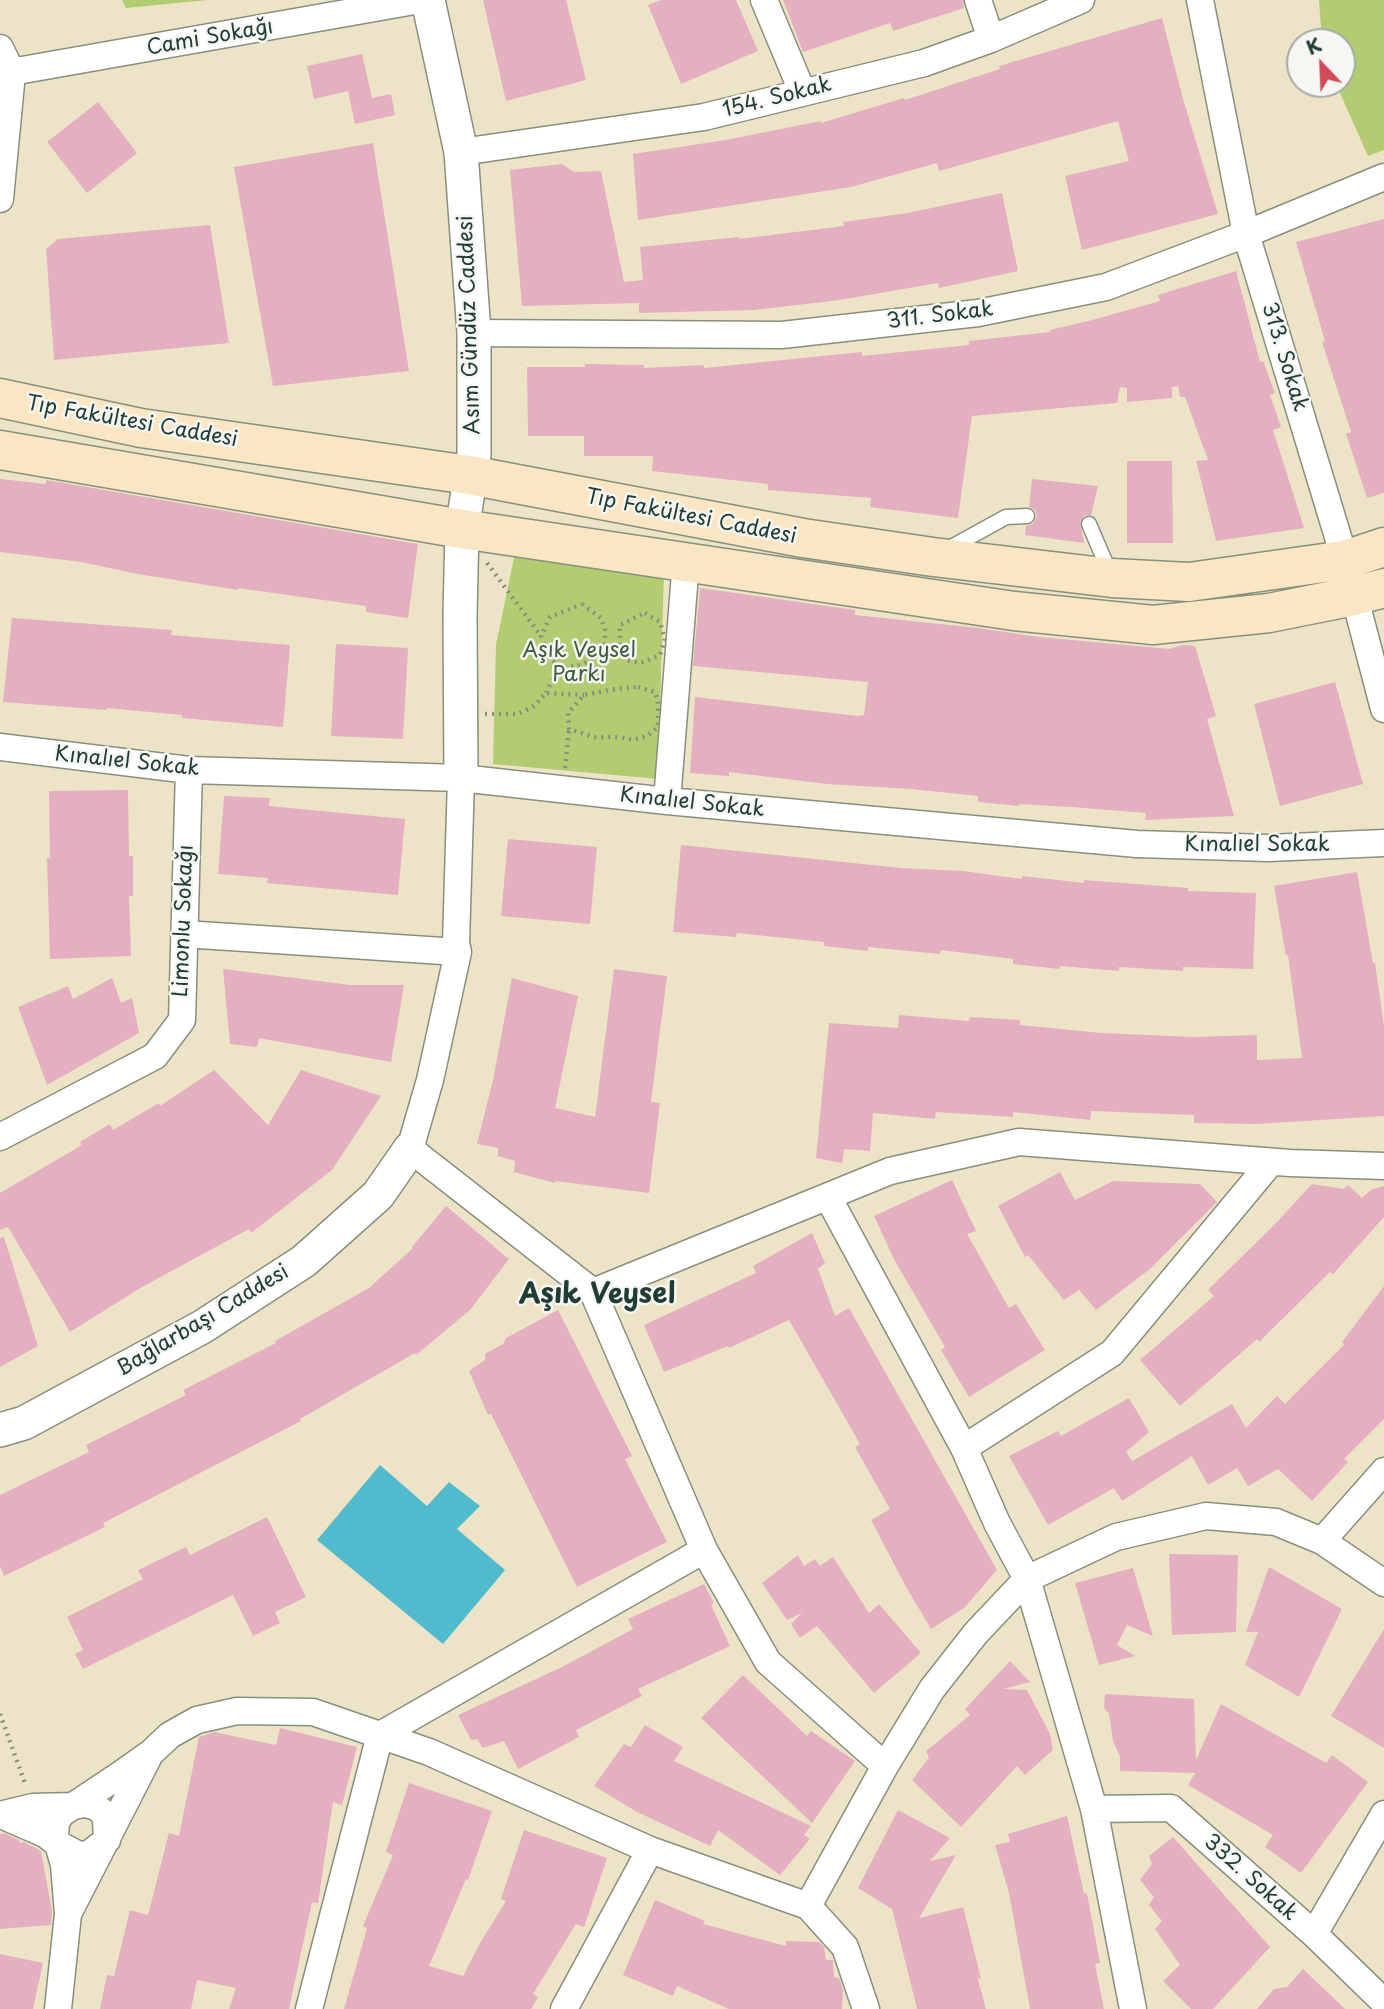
<!DOCTYPE html>
<html>
<head>
<meta charset="utf-8">
<style>
  body { margin:0 }
  #map { position:relative; width:1384px; height:2009px; overflow:hidden; background:#ede4c7; font-family:"Playpen Sans",sans-serif }
  canvas { display:block }
  .north { position:absolute; left:1286px; top:28px; width:70px; height:70px; box-sizing:border-box; background:#f6f6f2; border:2px solid #a0aca6; border-radius:50%; rotate:337deg; font-size:19px; font-weight:700; line-height:28px; text-align:center; color:#1f3d34 }
  .north::after { content:''; display:block; margin:auto; width:24px; height:32px; background:#d1495b; clip-path:polygon(50% 0,100% 100%,50% 72%,0 100%) }
</style>
</head>
<body>
<div id="map">
<canvas width="1384" height="2009"></canvas>
<div class="north">K</div>
</div>
<script>
const g = document.querySelector('canvas').getContext('2d');
g.lineJoin = 'round';
function paint(path, color) { g.fillStyle = color; g.fill(path, 'evenodd'); }
const toPath = rows => new Path2D(rows.map(r => 'M' + r).join(''));
function strokePath(path, color, width, dash) { g.strokeStyle = color; g.lineWidth = width; g.lineCap = dash ? 'butt' : 'round'; g.setLineDash(dash || []); g.stroke(path); }
function label(font, color, halo, rows, align = 'center') {
  g.font = font + ' "Playpen Sans",sans-serif'; g.lineWidth = 5; g.setLineDash([]); g.textBaseline = 'middle'; g.strokeStyle = halo; g.fillStyle = color; for (const [text, x, y, turn = 0] of rows) {
    g.save(); g.translate(x, y); g.rotate((+turn || 0) * Math.PI / 180); g.textAlign = isNaN(turn) ? turn : align; if (halo) g.strokeText(text, 0, 0); g.fillText(text, 0, 0); g.restore();
  }
}
paint(toPath([
  [122,0,208,0,126,8],
  [1319,0,1384,0,1384,150,1368,156,1336,84,1342,84,1342,42,1322,42],
  [516,548,664,571,658,779,493,764,496,645]
]), '#b3cc72');
paint(toPath([
  [380,1465,427,1506,449,1482,480,1506,457,1529,505,1570,443,1644,317,1540]
]), '#51bbcd');
paint(toPath([
  [483,0,566,0,586,80,506,101],
  [661,0,736,0,758,51,681,84,648,5],
  [783,0,963,0,964,8,893,31,890,23,803,52],
  [1162,18,1183,99,1218,214,1082,250,1065,176,1129,161,1118,121,939,171,937,163,851,187,638,220,633,154,726,140,821,121,821,123,904,98,905,100,1000,69,999,66],
  [362,54,372,98,391,94,395,115,355,124,348,91,314,99,307,66],
  [98,102,137,153,87,193,47,142],
  [373,143,409,371,273,386,234,167],
  [562,164,574,172,601,171,624,282,643,280,640,247,739,237,739,239,844,226,843,222,908,213,1002,193,1018,271,939,288,938,283,840,300,754,310,639,313,639,303,522,306,510,170],
  [1384,219,1384,493,1367,498,1346,434,1351,432,1322,342,1325,341,1296,242],
  [210,225,229,343,54,360,46,249,58,239],
  [1236,271,1260,362,1263,361,1275,393,1270,395,1281,427,1273,430,1304,528,1216,541,1196,461,1208,460,1185,397,1180,397,1178,386,1172,387,1172,398,1127,402,1127,388,1120,387,1117,403,972,416,958,518,870,507,871,498,768,490,768,484,652,471,653,456,584,456,584,436,528,436,527,367,585,367,585,364,644,365,644,368,704,365,704,368,862,352,862,356,969,345,969,341,1050,332,1050,330,1096,319,1160,301,1158,295],
  [1127,461,1172,461,1173,543,1127,543],
  [0,479,46,484,46,480,418,544,408,618,366,612,366,606,238,588,238,590,138,574,81,562,0,552],
  [1032,479,1098,486,1091,515,1085,515,1080,522,1084,543,1025,535,1026,526,1033,524,1037,516,1035,510,1029,507],
  [700,588,855,610,855,615,978,628,1039,637,1170,649,1182,645,1195,646,1216,716,1207,719,1234,816,1145,820,1146,813,1071,807,1019,804,1019,806,978,802,978,796,911,789,827,784,729,772,729,776,690,773,695,697,858,716,864,715,868,682,693,666],
  [12,618,172,630,171,635,290,645,283,727,182,718,182,715,107,708,106,710,3,702],
  [336,644,408,648,403,739,331,736],
  [1335,682,1363,784,1280,806,1254,704],
  [128,790,129,856,133,856,133,896,129,896,131,956,50,959,47,858,50,858,49,791],
  [224,796,270,798,269,806,405,819,398,895,267,883,268,878,218,874],
  [508,839,597,847,590,924,501,916],
  [681,845,901,868,963,871,1022,879,1022,876,1084,883,1084,880,1188,888,1188,891,1256,893,1253,969,1183,967,1183,971,1119,967,1119,971,1060,966,1059,969,1013,964,1013,959,941,950,940,954,868,947,868,951,824,946,824,942,737,933,736,937,673,932],
  [1357,872,1373,963,1375,963,1384,1026,1384,1116,1257,1124,1194,1123,1194,1115,1091,1111,1090,1120,1013,1112,1013,1117,936,1112,935,1119,873,1113,870,1151,844,1149,842,1163,816,1158,829,1023,898,1028,899,1015,969,1021,970,1017,1020,1020,1020,1025,1101,1033,1194,1037,1257,1035,1257,1060,1302,1058,1288,955,1286,956,1274,886],
  [223,969,351,985,404,985,391,1062,259,1038,257,1047,230,1044],
  [614,969,667,976,651,1102,660,1103,649,1193,555,1181,555,1183,514,1172,515,1161,498,1156,498,1148,477,1144,493,1080,512,978,578,996,555,1108,595,1117],
  [112,978,121,1003,132,998,139,1033,47,1085,18,1007,68,986,73,999],
  [214,1070,268,1125,301,1070,381,1096,332,1170,251,1233,249,1229,142,1287,70,1332,8,1227,0,1230,0,1193,82,1145,80,1142,110,1124,113,1130,159,1103,160,1106],
  [1060,1172,1075,1200,1113,1181,1200,1184,1217,1202,1150,1269,1096,1310,1079,1290,1064,1300,1028,1255,1025,1257,998,1206],
  [952,1180,976,1231,967,1234,1009,1308,1016,1304,1045,1350,969,1397,941,1350,945,1347,895,1261,874,1216],
  [1312,1184,1344,1189,1348,1185,1362,1198,1371,1190,1384,1186,1384,1217,1333,1274,1330,1272,1259,1342,1257,1339,1180,1406,1140,1360,1214,1296,1208,1290,1277,1222],
  [446,1206,509,1259,470,1310,416,1355,415,1353,300,1419,301,1421,103,1523,105,1527,4,1576,0,1566,0,1495,89,1452,86,1445,186,1395,183,1390,276,1343,275,1341,369,1288,412,1249,412,1247],
  [812,1233,825,1263,818,1269,835,1316,849,1308,997,1570,964,1608,931,1629,905,1585,871,1520,890,1509,855,1447,860,1444,789,1320,729,1348,728,1346,664,1372,644,1325,756,1273,753,1266],
  [4,1237,38,1346,0,1367,0,1238],
  [1384,1286,1384,1419,1344,1459,1348,1462,1312,1501,1278,1469,1248,1486,1237,1468,1208,1485,1192,1456,1122,1501,1114,1488,1048,1525,1009,1456,1058,1431,1061,1436,1129,1398,1149,1432,1126,1452,1132,1461,1232,1404,1246,1428,1277,1396,1285,1404,1344,1345,1342,1342],
  [558,1310,632,1456,625,1459,667,1542,577,1587,491,1414,488,1415,469,1371,485,1360,485,1354,503,1344,506,1338],
  [267,1517,306,1597,275,1612,280,1623,253,1636,233,1595,83,1669,75,1654,83,1650,67,1617,143,1579,138,1570,186,1547,190,1555],
  [1169,1554,1238,1555,1236,1632,1172,1635],
  [798,1555,804,1566,815,1559,820,1566,833,1557,869,1613,879,1604,921,1653,874,1693,817,1626,800,1638,791,1624,802,1613,787,1620,762,1583],
  [1269,1567,1342,1609,1299,1697,1245,1665,1258,1632,1246,1632],
  [1133,1568,1153,1636,1127,1625,1117,1645,1135,1656,1099,1665,1075,1583],
  [704,1584,714,1603,711,1605,730,1646,638,1689,642,1696,576,1730,579,1737,518,1769,504,1741,483,1748,477,1739,471,1740,458,1715,562,1667,633,1629,628,1619],
  [1384,1629,1384,1748,1331,1716],
  [1010,1661,1030,1682,1003,1689,1027,1690,1050,1734,1053,1750,1025,1775,1017,1766,961,1827,912,1780,929,1758,926,1751,970,1715,965,1709],
  [743,1675,807,1736,811,1731,855,1761,812,1823,701,1718],
  [1105,1694,1194,1699,1196,1760,1221,1704,1326,1763,1332,1755,1368,1782,1301,1873,1265,1847,1273,1835,1188,1785,1195,1773,1120,1771,1120,1756,1113,1741,1109,1714,1104,1708],
  [645,1725,683,1747,674,1761,811,1826,804,1835,810,1839,780,1875,718,1830,710,1846,637,1812,594,1786,624,1744,631,1747],
  [280,1728,357,1747,342,1805,333,1802,318,1903,312,1902,289,2009,229,2009,236,1988,197,1980,191,2009,100,2009,107,1975,114,1976,130,1910,148,1915,169,1833,179,1836,199,1737,214,1732,276,1745],
  [409,1783,492,1811,468,1880,466,1879,429,1966,463,1976,480,1943,506,1901,501,1899,524,1830,607,1858,584,1927,576,1924,533,1994,538,1997,531,2009,344,2009,367,1928,363,1926,393,1855,386,1852],
  [898,1810,950,1838,930,1861,956,1855,919,1918,963,1907,981,1978,978,1979,986,2009,917,2009,892,1909,858,1888],
  [1067,1816,1084,1894,1087,1893,1100,1963,1095,1964,1104,2009,1030,2009,1009,1893,995,1845,1010,1842,1008,1834],
  [4,1833,19,1840,20,1843,24,1842,41,1851,52,1911,51,1925,0,1929,0,1834],
  [1173,1837,1270,1947,1213,2009,1191,2009,1163,1981,1180,1965,1155,1929,1162,1921,1149,1905,1154,1897,1140,1880,1152,1864,1149,1856],
  [655,1900,705,1921,703,1924,786,1946,786,1941,819,1942,824,1947,826,1960,833,1960,834,1977,839,1978,843,1990,842,2009,729,2009,677,1986,673,1996,623,1975],
  [0,1954,43,1963,33,2009,0,2009],
  [1303,1969,1345,2009,1257,2009,1274,1989,1287,1987]
]), '#e4afc0');
const service = toPath([
  [1089,524,1110,573],
  [946,550,1006,517,1027,516]
]);
const minor = toPath([
  [764,0,802,91],
  [978,0,991,39],
  [1200,0,1246,234,1345,560,1384,709],
  [0,48,12,73,0,199],
  [0,74,420,0],
  [461,152,704,117,924,63,991,39,1081,0],
  [474,333,782,335,978,313,1106,287,1246,234,1384,177],
  [0,747,189,770,461,778,667,801,1137,844,1268,848,1384,843],
  [461,778,456,943,458,952,430,1080,410,1149,593,1292,704,1550,768,1662,885,1766],
  [667,801,686,561],
  [184,934,458,952],
  [0,1137,155,1056,182,1020,189,770],
  [828,1197,964,1448,997,1523,1027,1579,1094,1809,1133,2009],
  [593,1292,890,1171,1019,1142,1290,1163,1384,1166],
  [964,1448,1112,1353,1271,1162],
  [1322,1541,1384,1471],
  [1094,1809,1171,1808,1314,1934,1384,2002],
  [0,1815,33,1807,73,1806,84,1804,94,1806,103,1812,106,1820,107,1840,89,1854,79,1855,58,1844,55,1835,56,1823,61,1814,121,1774,152,1752,170,1735,197,1720,237,1711,313,1712,429,1752,650,1850,808,1906,845,1947,866,2009],
  [1,1815,45,1834,58,1844,64,1865,68,1914],
  [808,1906,885,1766,932,1689,976,1633,1027,1579,1116,1537,1206,1516,1276,1522,1322,1541,1384,1583],
  [1314,1934,1384,1814],
  [58,2009,68,1914,148,1758],
  [309,2009,380,1735,704,1550],
  [564,2009,650,1850]
]);
const tertiary = toPath([
  [428,0,461,152,474,333,474,455,462,529,460,615,461,778],
  [0,1430,24,1423,202,1327,304,1261,378,1195,410,1149]
]);
const secondary = toPath([
  [0,398,141,428,469,475,803,538,933,557,1112,578,1189,582,1345,560,1384,547],
  [0,450,462,529,1014,611,1153,625,1269,613,1354,596,1384,588]
]);
strokePath(service, '#86907e', 17);
strokePath(minor, '#86907e', 29);
strokePath(tertiary, '#86907e', 36);
strokePath(secondary, '#86907e', 41);
strokePath(toPath([
  [487,563,541,636],
  [582,604,601,618,605,630,605,645,594,658,578,666,559,667,546,651,541,636,550,617,582,604],
  [645,613,660,622,665,639,660,655,641,663,625,660,620,647,620,625,645,613],
  [638,687,655,692,658,701,658,727,647,736,633,740,619,737,594,737,569,729,568,713,584,695,615,689,638,687],
  [546,693,559,667],
  [485,714,518,714,534,706,546,693,584,695],
  [565,768,569,729],
  [0,1714,26,1786]
]), '#86907e', 4.5, [2, 5]);
strokePath(service, '#fff', 14);
strokePath(minor, '#fff', 26);
strokePath(tertiary, '#fff', 33);
strokePath(secondary, '#fbe6c4', 38);
label('21px', '#1f3d34', '#f6f6f2', [
  ["Cami Sokağı",210,38,-10],
  ["154. Sokak",777,98,-14],
  ["311. Sokak",940,316,-7],
  ["Asım Gündüz Caddesi",470,325,-92],
  ["313. Sokak",1284,357,73],
  ["Tıp Fakültesi Caddesi",132,422,10],
  ["Tıp Fakültesi Caddesi",691,517,11],
  ["Kınalıel Sokak",127,762,6],
  ["Kınalıel Sokak",692,803,6],
  ["Kınalıel Sokak",1257,845],
  ["Limonlu Sokağı",184,921,-88],
  ["Bağlarbaşı Caddesi",203,1321,-31],
  ["332. Sokak",1250,1878,42]
]);
label('21px', '#3d5a40', '#f6f6f2', [
  ["Aşık Veysel",579,651],
  ["Parkı",579,675]
]);
label('bold 28px', '#1f3d34', '#f6f6f2', [
  ["Aşık Veysel",597,1295]
]);
</script>
</body>
</html>
